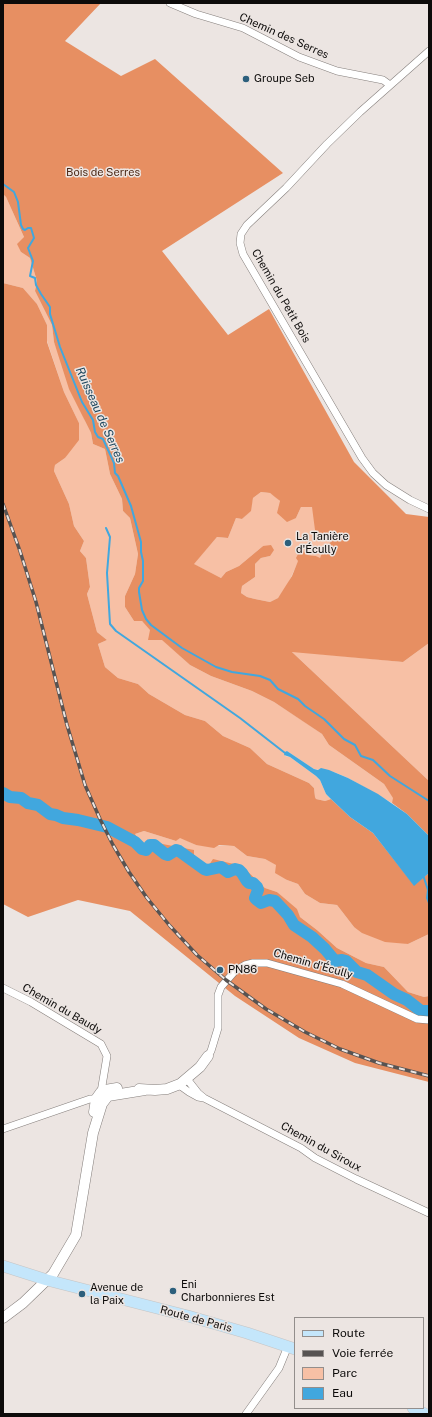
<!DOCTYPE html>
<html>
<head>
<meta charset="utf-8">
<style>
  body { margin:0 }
  #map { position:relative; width:432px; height:1417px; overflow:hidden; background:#ece5e2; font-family:"Public Sans",sans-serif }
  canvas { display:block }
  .frame { position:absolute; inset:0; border:4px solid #0d0b0a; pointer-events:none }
  .legend { position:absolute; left:294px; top:1317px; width:130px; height:92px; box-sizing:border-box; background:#ece5e2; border:1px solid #938e8c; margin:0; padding:5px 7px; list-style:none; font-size:12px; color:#0d0b0a }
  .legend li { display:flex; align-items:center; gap:8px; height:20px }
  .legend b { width:20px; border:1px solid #938e8c }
</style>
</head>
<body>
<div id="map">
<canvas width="432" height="1417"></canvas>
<div class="frame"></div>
<ul class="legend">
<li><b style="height:5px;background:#c4e6fb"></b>Route</li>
<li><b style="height:5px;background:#575352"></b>Voie ferrée</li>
<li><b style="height:11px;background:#f7c0a5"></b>Parc</li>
<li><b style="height:11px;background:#41a7de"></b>Eau</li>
</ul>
</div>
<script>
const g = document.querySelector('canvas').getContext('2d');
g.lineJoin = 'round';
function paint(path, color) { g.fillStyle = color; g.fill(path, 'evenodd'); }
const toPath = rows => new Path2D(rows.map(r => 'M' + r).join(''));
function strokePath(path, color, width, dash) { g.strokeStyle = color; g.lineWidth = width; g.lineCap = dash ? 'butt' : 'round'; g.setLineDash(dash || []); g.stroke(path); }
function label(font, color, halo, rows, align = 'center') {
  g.font = font + ' "Public Sans",sans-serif'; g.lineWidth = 3; g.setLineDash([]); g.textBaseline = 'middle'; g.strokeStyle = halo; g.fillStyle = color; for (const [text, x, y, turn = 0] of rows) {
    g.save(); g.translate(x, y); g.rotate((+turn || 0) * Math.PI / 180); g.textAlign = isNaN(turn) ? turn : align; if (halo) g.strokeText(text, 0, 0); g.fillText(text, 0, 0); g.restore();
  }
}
paint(toPath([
  [3,194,6,197,24,237,21,252,30,258,37,281,35,291,52,325,54,342,85,421,91,433,93,444,105,449,110,474,122,499,123,511,130,518,138,554,135,574,125,596,125,607,134,621,142,621,190,665,211,676,252,691,274,702,303,721,322,734,329,745,384,784,394,798,392,803,348,778,334,772,314,769,287,751,285,756,290,757,316,776,320,780,326,794,331,799,325,801,316,799,315,797,314,788,309,783,267,764,250,748,223,736,205,721,185,715,149,694,138,684,118,678,105,667,98,644,107,640,97,632,87,594,90,587,86,558,80,551,84,541,74,526,69,504,54,471,55,465,65,458,79,423,64,392,47,341,47,325,37,304,23,288,3,283],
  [261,492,270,493,275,496,296,518,301,507,312,507,333,535,333,540,324,548,320,559,316,556,308,555,303,551,287,586,278,598,270,602,255,599,247,597,241,593,242,586,255,577,255,564,261,558,270,556,263,546,239,566,226,572,221,578,193,564,217,537,228,538,236,518,242,519,250,511,253,498],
  [429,643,429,781,291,651,403,662],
  [144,831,176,841,180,837,196,845,234,846,247,856,265,859,277,865,287,880,298,884,305,894,320,903,337,905,354,927,408,944,429,934,429,996,424,997,408,992,384,967,366,963,337,948,317,930,300,917,277,892,265,888,242,866,209,865,201,863,194,858,144,844,139,840,135,834]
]), '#f7c0a5');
paint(toPath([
  [3,3,101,3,65,41,121,76,155,59,283,173,162,251,228,335,269,309,354,462,406,514,429,517,429,643,403,662,292,652,429,781,429,836,407,814,392,803,393,798,384,784,329,745,322,734,274,702,252,691,211,676,190,665,162,640,148,640,150,630,142,621,134,621,125,607,125,596,135,574,138,554,130,518,123,511,122,499,110,474,105,449,93,444,91,433,69,389,54,342,52,325,35,291,37,281,30,258,21,252,17,244,24,237,6,197,3,194],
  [261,492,270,493,280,501,277,513,287,522,296,518,301,507,312,507,315,530,323,536,333,535,333,540,324,548,320,558,316,556,308,555,303,551,299,552,296,558,298,561,292,576,278,598,270,602,255,599,247,597,241,593,242,586,255,577,255,564,261,558,270,556,274,550,271,545,263,546,239,566,226,572,221,578,194,564,217,537,228,538,236,518,242,519,251,511,253,498],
  [3,283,23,288,37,304,47,325,47,342,64,392,79,423,79,440,65,458,55,465,54,471,69,504,74,526,84,541,80,551,86,558,90,587,87,594,97,632,107,640,98,644,105,667,118,678,138,684,149,694,185,715,205,721,223,736,250,748,267,764,309,783,314,788,315,797,316,799,325,801,331,799,350,817,373,833,414,885,429,873,429,934,408,944,385,942,362,933,354,927,337,905,320,903,305,894,298,884,287,880,275,873,276,865,265,859,247,856,234,846,219,845,214,848,196,845,180,838,176,841,144,831,135,834,139,840,144,844,152,842,194,850,194,858,201,863,209,865,213,859,242,866,265,888,277,892,297,909,300,917,317,930,337,948,366,963,384,967,408,992,424,997,429,996,429,1082,355,1063,299,1038,235,996,130,911,78,900,28,917,3,904]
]), '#e78f62');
paint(toPath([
  [287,751,314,769,318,770,321,768,329,770,348,778,378,794,407,814,429,836,429,873,414,886,373,833,350,817,331,799,326,794,320,780,316,776,290,757,284,755,285,752]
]), '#41a7de');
strokePath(toPath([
  [3,184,14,192,18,202,21,225,23,229,25,230,28,228,31,228,34,238,28,248,33,261,30,276,35,278,36,285,41,294,50,307,50,314,60,347,82,402,93,420,95,432,98,437,103,439,114,463,115,473,118,476,131,506,141,542,141,552,143,561,143,581,139,588,139,592,142,610,146,619,151,625,182,648,216,667,232,672,260,676,270,680,278,689,298,699,305,706,324,719,344,739,355,745,361,756,373,760,390,776,429,801],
  [106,528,110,537,107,573,110,624,116,631,240,718,285,753],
  [423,875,428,890,427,898,429,903]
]), '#41a7de', 2);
strokePath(toPath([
  [3,793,10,797,21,798,28,803,38,805,50,814,56,815,63,818,78,820,107,827,135,842,142,849,146,850,150,845,154,845,165,854,168,855,176,850,179,851,204,869,207,870,221,867,228,872,235,869,239,870,242,873,247,881,249,883,253,883,257,887,258,890,255,898,257,900,261,903,269,900,275,901,288,915,294,925,312,937,325,949,335,961,342,960,346,961,357,972,367,975,394,994,407,1000,421,1011,429,1011]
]), '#41a7de', 12);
const street = toPath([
  [170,3,196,14,243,28,299,57,337,71,383,80,390,85],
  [429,51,360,112,327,144,286,188,247,225,241,234,240,243,243,254,362,458,373,473,386,485,410,500,429,509],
  [3,988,31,1002,101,1044,107,1056,101,1092,102,1095],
  [208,1056,211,1051,218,1028,218,995,221,987,235,971,245,965,253,963,267,963,342,984,417,1019,429,1020],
  [180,1084,182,1087,189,1092,198,1097,204,1098,198,1093,187,1079],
  [204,1098,301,1148,315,1158,356,1179,429,1213],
  [3,1129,90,1099,99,1099],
  [246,1414,279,1368,288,1346]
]);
const secondary = toPath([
  [139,1089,155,1090,167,1089,180,1084,200,1067,208,1056],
  [94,1112,96,1099,101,1092,105,1090,117,1088],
  [3,1318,23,1303,53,1274,76,1235,93,1133,102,1104,108,1096,145,1090]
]);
const primary = toPath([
  [3,1266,47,1280,188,1316,247,1333,295,1349],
  [413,1408,425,1414]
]);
strokePath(street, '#857f7c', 8);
strokePath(secondary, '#857f7c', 11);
strokePath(primary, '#c5c4c4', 12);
strokePath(street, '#fff', 7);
strokePath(secondary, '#fff', 10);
strokePath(primary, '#c4e6fb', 11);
const rail = toPath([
  [3,504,20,551,36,602,67,725,85,785,100,819,113,845,129,872,147,898,170,926,197,955,226,980,266,1009,305,1032,340,1049,379,1063,429,1076]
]);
strokePath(rail, '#575352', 3.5);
strokePath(rail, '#ece5e2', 2, [6]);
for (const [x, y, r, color] of [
  [246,79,4,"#2c5f7c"],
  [288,543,4,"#2c5f7c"],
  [220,970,4,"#2c5f7c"],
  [173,1291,4,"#2c5f7c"],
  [82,1294,4,"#2c5f7c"]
]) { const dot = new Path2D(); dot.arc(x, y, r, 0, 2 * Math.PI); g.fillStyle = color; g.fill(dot); strokePath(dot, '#ece5e2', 1.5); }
label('11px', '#0d0b0a', '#ece5e2', [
  ["Chemin des Serres",284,36,24],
  ["Chemin du Petit Bois",281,296,60],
  ["Chemin d'Écully",313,964,16],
  ["Chemin du Baudy",62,1009,30],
  ["Chemin du Siroux",321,1147,29],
  ["Route de Paris",196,1319,15]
]);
label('11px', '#0d0b0a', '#ece5e2', [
  ["Groupe Seb",254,79],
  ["La Tanière",296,537],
  ["d'Écully",296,550],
  ["PN86",228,970],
  ["Eni",181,1285],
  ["Charbonnieres Est",181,1298],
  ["Avenue de",90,1288],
  ["la Paix",90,1301]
], 'left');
label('11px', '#4b2714', '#ece5e2', [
  ["Bois de Serres",103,173]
]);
label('italic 12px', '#1b455c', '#ece5e2', [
  ["Ruisseau de Serres",100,415,66]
]);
</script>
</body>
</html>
